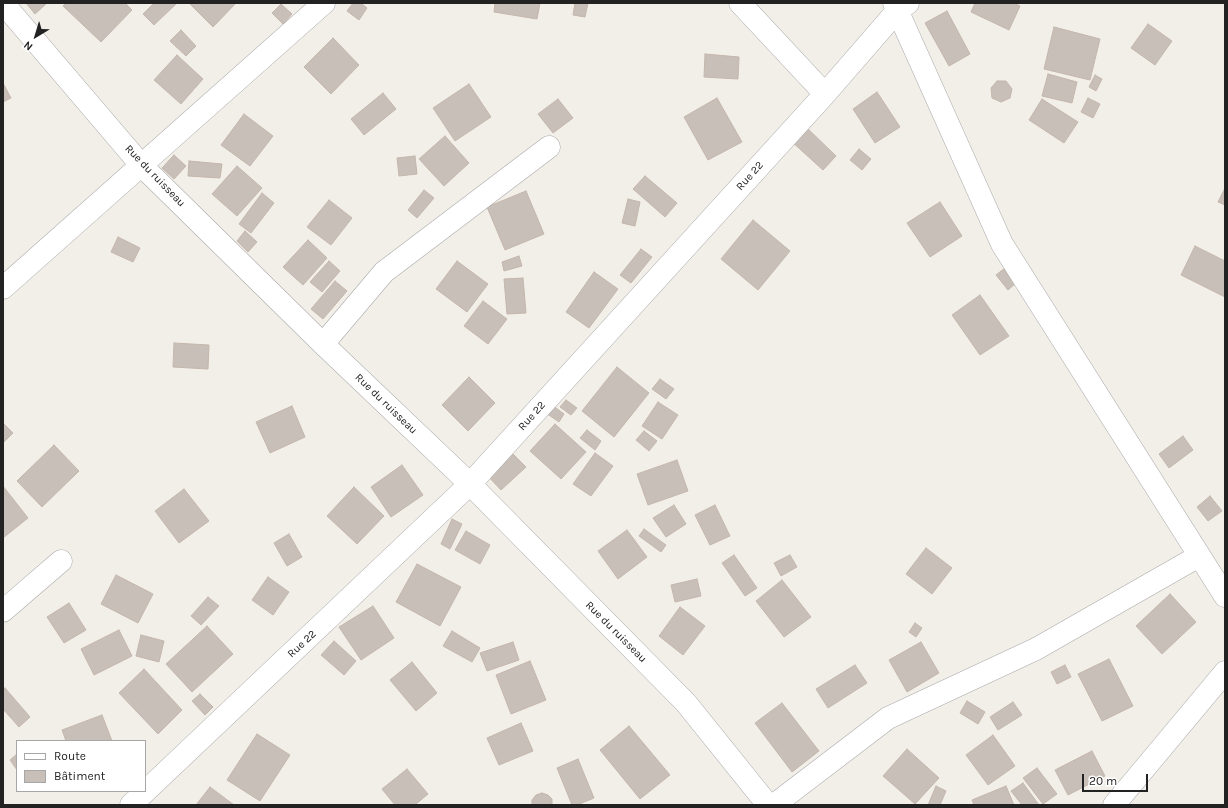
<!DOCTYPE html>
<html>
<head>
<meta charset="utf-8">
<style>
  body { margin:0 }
  #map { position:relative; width:1228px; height:808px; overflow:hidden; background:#f2efe9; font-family:Karla,sans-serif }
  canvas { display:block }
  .frame { position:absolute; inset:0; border:4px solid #222; pointer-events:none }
  .legend { position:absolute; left:16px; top:740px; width:130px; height:52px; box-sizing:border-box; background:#fff; border:1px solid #a7a7a7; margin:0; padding:5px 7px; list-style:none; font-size:12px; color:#222 }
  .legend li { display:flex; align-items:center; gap:8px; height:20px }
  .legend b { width:20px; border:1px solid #a7a7a7 }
  .north { position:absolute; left:16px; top:16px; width:40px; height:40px; -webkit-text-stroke:3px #fff; paint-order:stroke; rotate:218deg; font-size:11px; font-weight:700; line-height:16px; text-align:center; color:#222 }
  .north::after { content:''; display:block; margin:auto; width:14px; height:18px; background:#222; clip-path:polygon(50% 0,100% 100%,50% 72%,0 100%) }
  .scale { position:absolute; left:1082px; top:774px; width:66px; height:18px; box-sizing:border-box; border:2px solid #222; border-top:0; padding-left:5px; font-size:12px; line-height:14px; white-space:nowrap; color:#222; -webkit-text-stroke:3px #fff; paint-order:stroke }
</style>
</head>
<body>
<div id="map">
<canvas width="1228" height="808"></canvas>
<div class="frame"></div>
<ul class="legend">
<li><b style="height:5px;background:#fff"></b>Route</li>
<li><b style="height:11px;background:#c7bfb8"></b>Bâtiment</li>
</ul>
<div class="north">N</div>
<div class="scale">20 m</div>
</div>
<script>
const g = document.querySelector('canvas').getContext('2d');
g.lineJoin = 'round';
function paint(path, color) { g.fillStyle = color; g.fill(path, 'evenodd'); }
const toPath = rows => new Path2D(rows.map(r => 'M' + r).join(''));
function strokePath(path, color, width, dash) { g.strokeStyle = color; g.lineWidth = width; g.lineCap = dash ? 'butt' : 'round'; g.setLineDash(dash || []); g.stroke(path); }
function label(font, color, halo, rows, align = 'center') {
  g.font = font + ' Karla,sans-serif'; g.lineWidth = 3; g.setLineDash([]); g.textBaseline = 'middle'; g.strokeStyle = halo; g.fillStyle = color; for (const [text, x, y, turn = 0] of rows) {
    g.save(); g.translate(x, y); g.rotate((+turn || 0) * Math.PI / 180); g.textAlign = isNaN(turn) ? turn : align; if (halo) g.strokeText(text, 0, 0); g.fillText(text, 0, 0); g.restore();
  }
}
const building = toPath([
  [26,3,47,3,35,14,26,3],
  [66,3,125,3,132,10,101,42,63,6,66,3],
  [154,3,177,3,154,25,143,14,154,3],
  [189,3,236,3,213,27,189,3],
  [353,3,361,3,367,8,359,20,347,11,353,3],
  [495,3,540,3,537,19,494,12,495,3],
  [575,3,588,3,585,17,573,15,575,3],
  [975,3,1014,3,1020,6,1009,30,971,12,975,3],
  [281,4,292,14,283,24,272,13,281,4],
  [947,11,970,54,949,66,925,23,947,11],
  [1148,24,1172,41,1155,65,1131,48,1148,24],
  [1054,27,1100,39,1090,80,1044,69,1054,27],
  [181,30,196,46,186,56,170,41,181,30],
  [333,38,359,65,331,94,304,67,333,38],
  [705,54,739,57,738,79,704,77,705,54],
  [177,55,203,79,181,104,154,80,177,55],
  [1048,74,1077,82,1072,103,1042,96,1048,74],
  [1095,75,1102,79,1096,91,1089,87,1095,75],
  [997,81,1006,81,1012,89,1010,98,1001,102,992,98,991,88,997,81],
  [3,83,11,98,3,102,3,83],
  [469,84,491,117,455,141,433,108,469,84],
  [877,92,900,127,875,143,853,109,877,92],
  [383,93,396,109,364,135,351,119,383,93],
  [717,98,742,142,708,160,684,117,717,98],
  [1088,98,1100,104,1093,118,1081,112,1088,98],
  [558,99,573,118,553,133,538,114,558,99],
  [1042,99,1078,122,1064,143,1029,120,1042,99],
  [244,114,273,136,250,166,221,145,244,114],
  [805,126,836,156,823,170,791,141,805,126],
  [445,136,469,163,444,186,419,159,445,136],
  [859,149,871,159,862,170,850,160,859,149],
  [174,155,186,166,174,179,162,168,174,155],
  [415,156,417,174,399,176,397,158,415,156],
  [189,161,222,164,220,178,188,176,189,161],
  [237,166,262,188,237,216,212,194,237,166],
  [645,176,677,203,665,217,633,189,645,176],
  [1225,188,1225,205,1218,202,1225,188],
  [424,190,434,198,417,218,408,210,424,190],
  [526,191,544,234,505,250,487,207,526,191],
  [262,193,274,203,251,233,239,224,262,193],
  [628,199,640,202,635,226,622,223,628,199],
  [329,200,352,218,331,245,307,227,329,200],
  [940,202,962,236,930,257,907,223,940,202],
  [753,220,790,251,758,290,721,259,753,220],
  [245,231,257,242,248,252,237,241,245,231],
  [118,237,140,248,133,262,111,252,118,237],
  [308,240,327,258,303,285,283,267,308,240],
  [1195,246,1225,261,1225,297,1181,275,1195,246],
  [641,249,652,257,631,283,620,275,641,249],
  [519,256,522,266,504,271,502,262,519,256],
  [329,261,340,271,322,292,310,282,329,261],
  [457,261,488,284,467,312,436,289,457,261],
  [1005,268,1016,283,1008,290,996,275,1005,268],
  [594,272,618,289,589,328,566,312,594,272],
  [523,278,526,313,507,314,504,279,523,278],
  [335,281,347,291,323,319,311,309,335,281],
  [980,295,1009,336,980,355,952,315,980,295],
  [483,301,507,319,488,344,464,326,483,301],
  [174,343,209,345,208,369,173,367,174,343],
  [617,367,649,393,614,437,582,411,617,367],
  [469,377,495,403,468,431,442,405,469,377],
  [660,379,674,389,666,399,652,389,660,379],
  [566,400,577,408,571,415,560,407,566,400],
  [658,402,678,415,662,439,642,426,658,402],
  [552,405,564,414,559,422,546,413,552,405],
  [292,406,305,437,270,453,256,422,292,406],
  [3,423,13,433,3,443,3,423],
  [555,424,586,452,561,479,530,451,555,424],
  [587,430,601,441,595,450,580,438,587,430],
  [644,431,657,441,649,451,636,440,644,431],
  [1183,436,1193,450,1169,468,1159,454,1183,436],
  [54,445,79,471,42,507,17,481,54,445],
  [511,452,526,467,501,490,487,475,511,452],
  [595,453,613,466,591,496,573,484,595,453],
  [677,460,688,491,648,505,637,474,677,460],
  [402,465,423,495,391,517,371,487,402,465],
  [3,486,28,518,3,538,3,486],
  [354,487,384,516,357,544,327,516,354,487],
  [184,489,209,521,179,543,155,511,184,489],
  [1210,496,1222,511,1208,521,1197,507,1210,496],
  [674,505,686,524,666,537,653,518,674,505],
  [715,505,730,536,710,545,695,515,715,505],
  [452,519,462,524,450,549,441,544,452,519],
  [644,529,666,545,661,552,639,536,644,529],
  [627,530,647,557,618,579,598,551,627,530],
  [466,531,490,545,480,564,455,550,466,531],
  [289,534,302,557,287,566,274,543,289,534],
  [926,548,952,568,932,594,906,574,926,548],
  [734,555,757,588,745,596,722,563,734,555],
  [790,555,797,567,781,576,774,563,790,555],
  [417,564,461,587,440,626,396,602,417,564],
  [116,575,153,594,138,623,101,604,116,575],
  [268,577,289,592,273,615,252,600,268,577],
  [697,579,701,596,675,602,671,585,697,579],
  [782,580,811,617,784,637,756,601,782,580],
  [1170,594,1196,622,1162,654,1136,626,1170,594],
  [208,597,219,606,201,625,191,616,208,597],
  [69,603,86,630,64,643,47,617,69,603],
  [373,606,394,638,361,660,339,627,373,606],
  [680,607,705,626,683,655,659,636,680,607],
  [915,623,922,628,916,637,909,632,915,623],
  [207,626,233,654,192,692,166,664,207,626],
  [119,630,132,656,94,675,81,649,119,630],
  [452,631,480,648,472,662,443,646,452,631],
  [141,635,164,641,159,662,136,656,141,635],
  [334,641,356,661,344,675,321,655,334,641],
  [513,642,519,660,487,671,480,653,513,642],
  [921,642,939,673,907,692,889,660,921,642],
  [1109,659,1133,706,1102,721,1078,674,1109,659],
  [530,661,546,700,511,714,496,675,530,661],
  [412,662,437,693,416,711,390,680,412,662],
  [855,665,867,683,828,708,816,689,855,665],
  [1065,665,1071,677,1057,684,1051,672,1065,665],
  [144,669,182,710,158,734,119,693,144,669],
  [5,688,30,717,19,727,3,709,3,689,5,688],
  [200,694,213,707,205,715,192,701,200,694],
  [967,701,985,712,978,724,960,713,967,701],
  [1013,702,1022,715,998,730,990,717,1013,702],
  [782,703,819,751,792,772,755,723,782,703],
  [102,715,112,741,66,741,62,730,102,715],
  [521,723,533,751,499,765,487,738,521,723],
  [629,726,670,775,640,799,600,750,629,726],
  [257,734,290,755,260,801,227,780,257,734],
  [993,735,1015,766,988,785,966,755,993,735],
  [907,749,939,778,915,804,883,776,907,749],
  [1092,751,1105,776,1068,795,1055,770,1092,751],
  [17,754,17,770,10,760,17,754],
  [578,759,594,798,577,805,572,805,557,768,578,759],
  [1037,768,1057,794,1043,804,1023,778,1037,768],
  [407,769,428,794,415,805,395,805,382,789,407,769],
  [1023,783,1039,805,1022,805,1011,791,1023,783],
  [936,786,946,791,940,805,928,805,936,786],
  [1006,786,1014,805,974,805,972,800,1006,786],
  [210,787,234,805,196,805,210,787],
  [542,793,548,795,552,799,552,805,532,805,532,800,536,795,542,793]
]);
paint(building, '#c7bfb8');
strokePath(building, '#c4b6ab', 1);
const minor = toPath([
  [3,3,142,166,323,344,470,484,686,703,768,805],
  [740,3,825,94],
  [894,3,1002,244,1225,596],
  [3,288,324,3],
  [323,344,384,272,549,147],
  [3,611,61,561],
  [131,805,470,484,825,94,897,11,908,3],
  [774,805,888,718,1036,649,1199,556],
  [1114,805,1225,672]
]);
strokePath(minor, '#a9a9a9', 23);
strokePath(minor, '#fff', 22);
label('11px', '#222', '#fff', [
  ["Rue du ruisseau",155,176,46],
  ["Rue 22",750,176,-48],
  ["Rue du ruisseau",386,404,44],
  ["Rue 22",532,416,-48],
  ["Rue du ruisseau",616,632,45],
  ["Rue 22",302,644,-43]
]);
</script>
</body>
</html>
